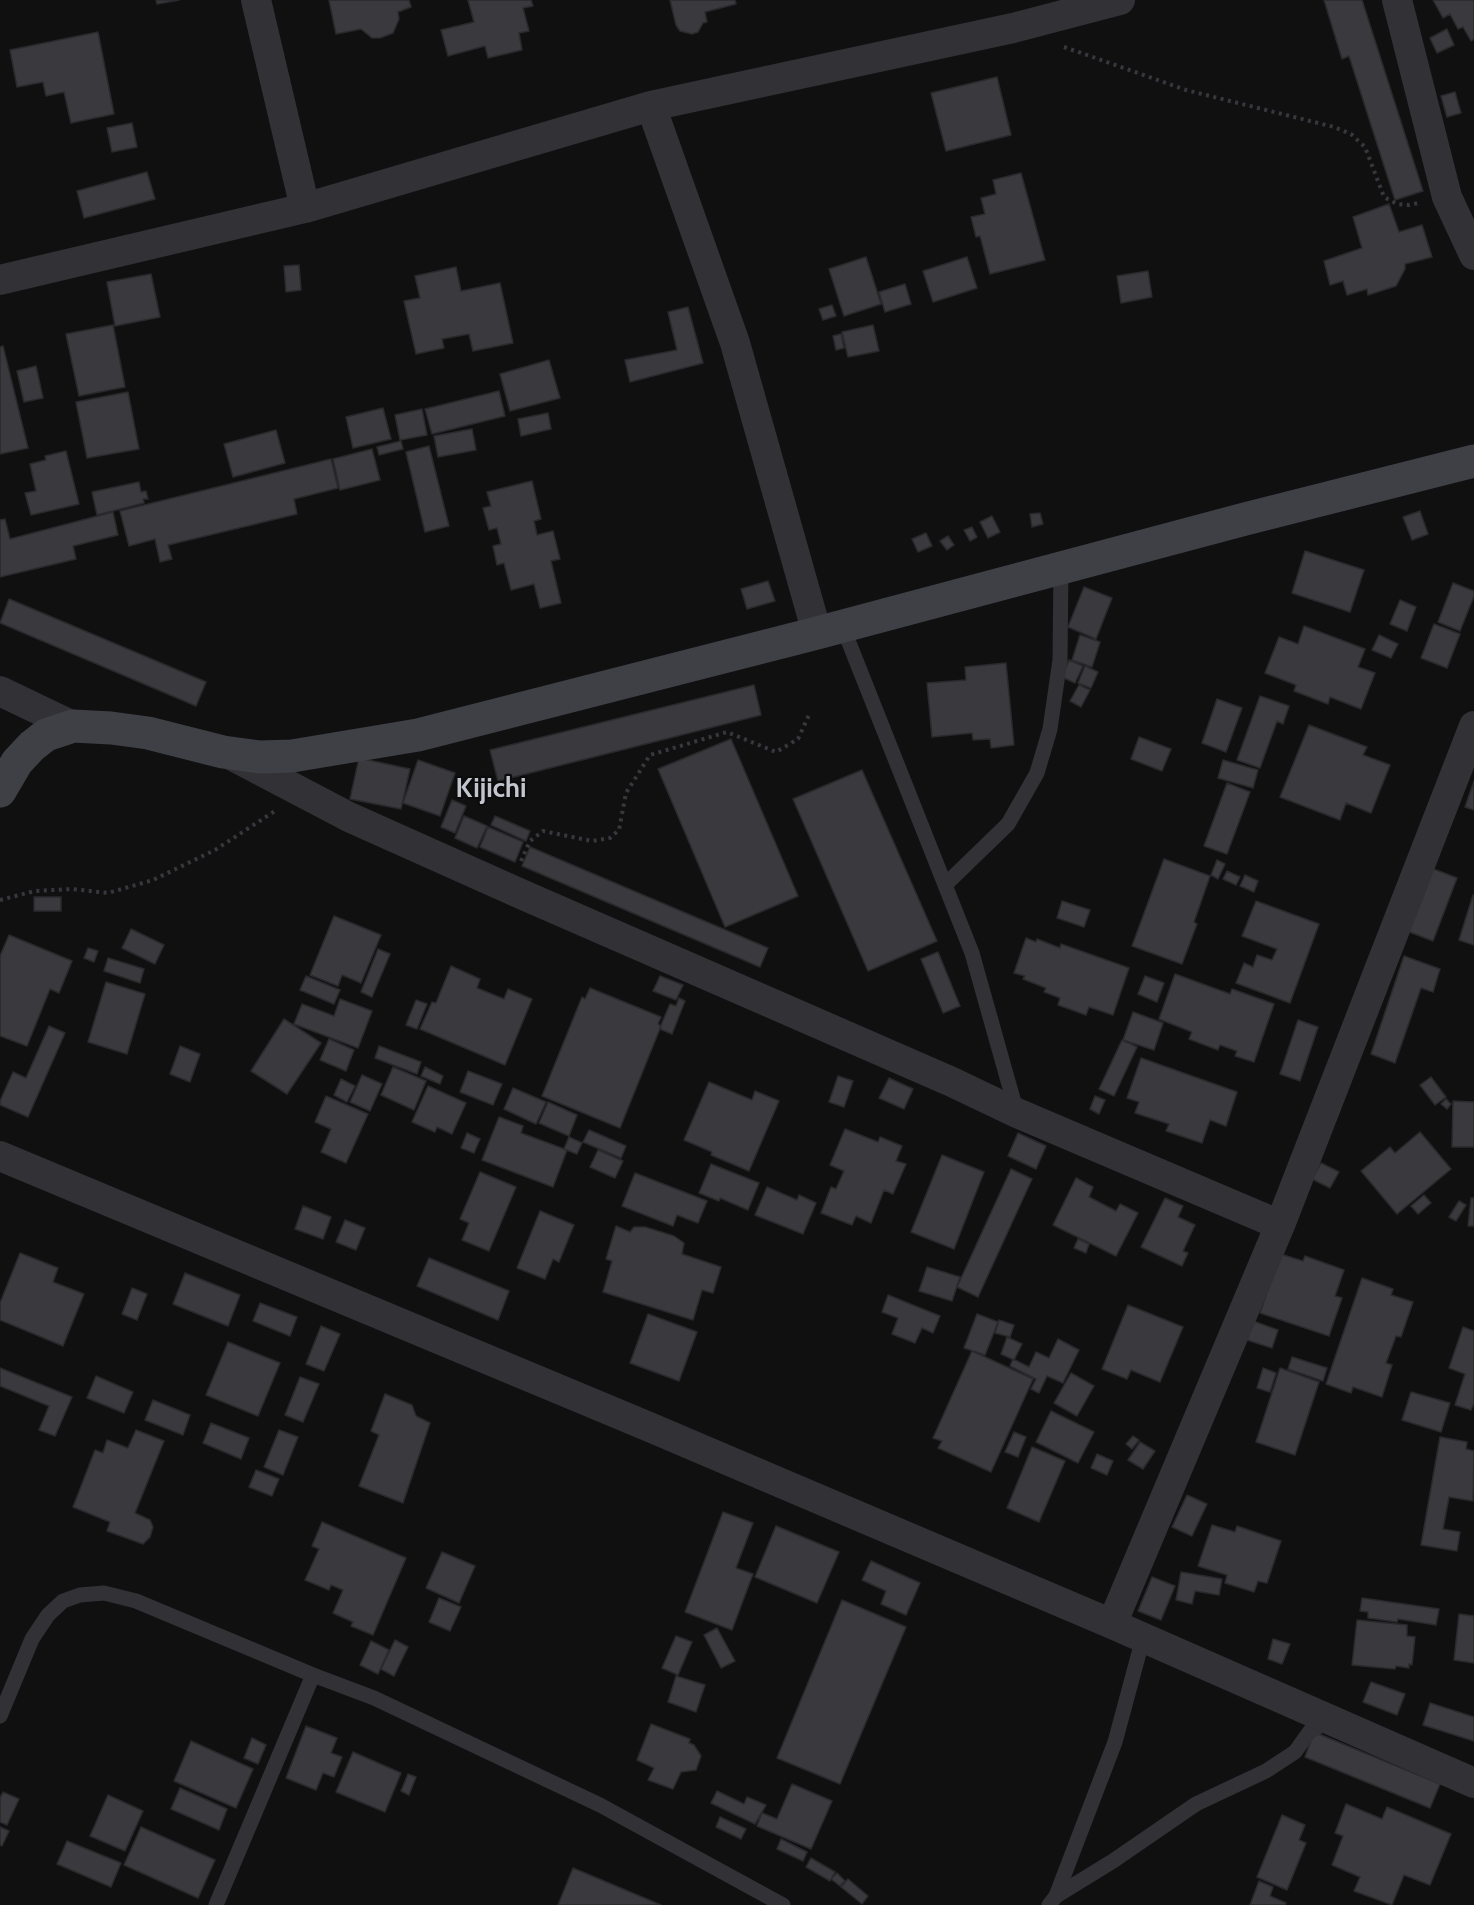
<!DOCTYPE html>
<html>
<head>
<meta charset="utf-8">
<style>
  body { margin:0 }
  canvas { display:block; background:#101011 }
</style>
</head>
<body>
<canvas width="1474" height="1905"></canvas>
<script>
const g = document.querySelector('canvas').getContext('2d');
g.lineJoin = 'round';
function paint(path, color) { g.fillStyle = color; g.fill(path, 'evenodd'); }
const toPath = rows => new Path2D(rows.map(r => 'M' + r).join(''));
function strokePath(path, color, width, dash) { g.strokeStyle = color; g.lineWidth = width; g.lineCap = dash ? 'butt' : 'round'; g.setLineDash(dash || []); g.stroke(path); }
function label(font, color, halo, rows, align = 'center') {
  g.font = font + ' Cabin,sans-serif'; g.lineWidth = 4.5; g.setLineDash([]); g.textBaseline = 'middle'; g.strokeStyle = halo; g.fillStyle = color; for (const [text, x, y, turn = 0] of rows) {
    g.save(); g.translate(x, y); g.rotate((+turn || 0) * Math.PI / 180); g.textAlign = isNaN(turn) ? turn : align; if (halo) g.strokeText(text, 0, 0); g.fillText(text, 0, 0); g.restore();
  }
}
const building = toPath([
  [156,0,179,0,157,4,156,0],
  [329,0,409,0,411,7,398,12,399,19,393,33,380,38,372,38,361,29,336,34,329,0],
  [468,0,531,0,533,6,523,8,529,31,519,33,522,50,488,58,485,46,448,56,441,30,474,22,468,0],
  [670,0,735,0,736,4,705,12,707,22,703,23,698,32,692,34,680,31,676,25,670,0],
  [1324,0,1362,0,1423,191,1395,200,1349,56,1342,59,1324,0],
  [1433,0,1474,0,1474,39,1471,41,1463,27,1458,29,1450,14,1443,18,1433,0],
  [1447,29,1454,45,1437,53,1430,38,1447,29],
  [98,32,114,114,71,123,64,92,46,96,43,82,17,87,10,50,98,32],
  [997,77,1011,135,946,151,931,93,997,77],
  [1455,92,1461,113,1447,117,1441,96,1455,92],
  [132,123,137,147,112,152,107,128,132,123],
  [147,172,155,199,84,218,77,191,147,172],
  [1021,173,1045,260,990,274,980,236,976,237,971,217,985,214,981,198,996,194,993,180,1021,173],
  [1389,204,1399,232,1422,225,1432,257,1405,264,1405,269,1396,286,1368,295,1367,289,1347,295,1343,281,1330,285,1324,261,1362,248,1353,217,1389,204],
  [866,257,881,304,844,316,829,269,866,257],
  [967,257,977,288,933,302,923,271,967,257],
  [299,265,301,290,286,292,284,266,299,265],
  [456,267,461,291,500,283,513,343,473,351,469,334,442,339,444,348,416,354,404,301,420,298,415,276,456,267],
  [1148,271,1152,297,1121,303,1117,276,1148,271],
  [151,274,160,317,115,326,107,282,151,274],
  [905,284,911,304,885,312,879,292,905,284],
  [832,305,836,316,823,320,819,309,832,305],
  [688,307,703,363,630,382,625,360,677,350,668,312,688,307],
  [113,325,125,387,79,396,66,334,113,325],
  [873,325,879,351,848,357,842,332,873,325],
  [841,334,844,348,836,350,833,336,841,334],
  [3,346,28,448,0,454,0,347,3,346],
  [549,360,560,398,510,411,500,374,549,360],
  [36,366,43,398,24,402,17,371,36,366],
  [499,391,505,416,432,434,425,409,499,391],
  [128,392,139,449,87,458,76,402,128,392],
  [383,408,391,439,353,448,346,417,383,408],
  [422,409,427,435,400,440,395,415,422,409],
  [548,413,551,429,521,436,518,419,548,413],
  [472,429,476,450,438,457,434,436,472,429],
  [276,430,285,463,233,477,224,444,276,430],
  [401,441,403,449,379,455,377,447,401,441],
  [429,446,449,526,425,532,406,452,429,446],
  [372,449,380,480,340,490,333,459,372,449],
  [66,451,79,504,31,515,25,493,36,491,30,464,46,460,45,456,66,451],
  [331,459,338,488,294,499,297,514,168,545,172,559,160,562,155,539,129,546,120,511,331,459],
  [532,481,541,519,534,521,537,535,553,531,560,559,551,561,561,603,540,608,534,584,511,590,504,563,497,565,493,546,501,544,497,528,489,530,483,508,491,506,487,492,532,481],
  [139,482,141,492,146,491,148,499,143,499,144,503,97,515,92,492,139,482],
  [1420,511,1428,534,1412,540,1403,517,1420,511],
  [113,512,118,535,73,546,76,559,0,577,0,520,5,519,10,539,113,512],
  [1040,513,1043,524,1032,527,1030,514,1040,513],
  [992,516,1000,532,988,538,980,522,992,516],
  [972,527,977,537,970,541,964,530,972,527],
  [926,533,932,546,918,552,912,539,926,533],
  [948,536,954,545,947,550,940,541,948,536],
  [1305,551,1364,570,1350,612,1292,593,1305,551],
  [768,581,775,601,747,609,741,589,768,581],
  [1453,583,1474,591,1474,596,1460,631,1438,622,1453,583],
  [1084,587,1112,598,1096,639,1068,627,1084,587],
  [9,599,206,682,196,706,0,623,9,599],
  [1400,600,1416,607,1407,631,1390,624,1400,600],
  [1434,624,1460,634,1447,668,1421,658,1434,624],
  [1304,626,1365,649,1358,667,1375,673,1361,709,1330,697,1328,704,1294,691,1296,685,1265,673,1279,637,1298,644,1304,626],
  [1080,635,1100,642,1092,667,1072,660,1080,635],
  [1379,635,1398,644,1391,658,1372,650,1379,635],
  [1069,660,1083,666,1075,683,1062,677,1069,660],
  [1006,663,1014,745,991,748,990,739,973,740,972,733,932,737,927,683,966,680,965,667,1006,663],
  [1085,666,1098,672,1091,688,1078,683,1085,666],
  [754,685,761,715,498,781,490,750,754,685],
  [1079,685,1090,690,1081,707,1070,701,1079,685],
  [1260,696,1289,706,1283,724,1277,721,1260,768,1237,760,1260,696],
  [1217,699,1242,708,1226,752,1202,743,1217,699],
  [1309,725,1367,747,1363,755,1390,765,1371,813,1346,803,1340,820,1280,797,1309,725],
  [1139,737,1171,749,1162,771,1131,759,1139,737],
  [731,739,798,896,725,927,658,769,731,739],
  [359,758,410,769,401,809,350,799,359,758],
  [418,760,455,773,440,816,403,803,418,760],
  [1223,760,1258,770,1253,788,1218,778,1223,760],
  [862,770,937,941,868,971,793,799,862,770],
  [1474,781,1474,810,1465,807,1474,781],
  [1227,783,1250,792,1227,854,1204,846,1227,783],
  [452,800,466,806,455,833,441,827,452,800],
  [464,816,487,826,477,848,455,838,464,816],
  [495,816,530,831,526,841,491,825,495,816],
  [488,827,523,842,515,862,480,847,488,827],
  [530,847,768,948,760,967,522,866,530,847],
  [1164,859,1210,876,1194,922,1197,924,1182,964,1132,946,1164,859],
  [1217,860,1225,864,1218,879,1211,875,1217,860],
  [1431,868,1457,878,1433,941,1407,931,1431,868],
  [1227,871,1240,877,1236,885,1223,879,1227,871],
  [1245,875,1258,881,1254,892,1240,886,1245,875],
  [1473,895,1474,895,1474,945,1459,940,1473,895],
  [34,897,61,897,61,911,34,911,34,897],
  [1062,901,1090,910,1084,927,1057,918,1062,901],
  [1256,901,1319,924,1290,1003,1236,983,1244,963,1253,967,1257,955,1272,960,1277,949,1242,936,1256,901],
  [334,916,381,935,361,983,342,975,338,986,310,975,334,916],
  [131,929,164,945,155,964,122,948,131,929],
  [9,935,72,961,59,993,50,989,27,1046,0,1036,0,956,9,935],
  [1026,938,1036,942,1037,939,1060,948,1061,944,1129,968,1113,1015,1089,1007,1086,1015,1058,1005,1060,998,1044,992,1046,988,1023,979,1025,976,1014,973,1026,938],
  [88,948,98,951,94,962,84,958,88,948],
  [378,949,390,954,372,997,361,992,378,949],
  [938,952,960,1006,943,1013,921,959,938,952],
  [1404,956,1440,969,1433,992,1421,988,1395,1063,1371,1054,1404,956],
  [108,958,144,969,140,983,104,971,108,958],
  [451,966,480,979,477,988,504,999,508,989,532,999,505,1065,420,1029,432,1002,436,1003,451,966],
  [1175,974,1230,994,1232,989,1274,1004,1254,1062,1235,1056,1237,1051,1220,1045,1218,1050,1189,1039,1192,1032,1159,1019,1175,974],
  [306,976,340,990,334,1004,300,990,306,976],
  [660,976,683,985,676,1000,653,991,660,976],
  [1145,976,1164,983,1157,1002,1138,994,1145,976],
  [106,982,145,994,127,1054,88,1042,106,982],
  [590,988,661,1017,658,1024,661,1026,620,1128,542,1096,582,997,585,999,590,988],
  [679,998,685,1001,672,1034,660,1029,661,1025,670,1004,676,1006,679,998],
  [340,999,372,1011,358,1048,294,1024,302,1004,334,1016,340,999],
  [416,1000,427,1004,417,1029,406,1025,416,1000],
  [1133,1012,1163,1023,1154,1050,1123,1040,1133,1012],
  [284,1019,321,1043,287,1094,251,1071,284,1019],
  [1298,1020,1318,1027,1300,1081,1280,1074,1298,1020],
  [49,1026,65,1033,28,1117,0,1105,0,1101,13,1072,26,1078,49,1026],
  [329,1039,354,1050,346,1071,320,1060,329,1039],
  [1122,1040,1137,1047,1114,1096,1099,1089,1122,1040],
  [180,1046,200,1054,190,1082,170,1074,180,1046],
  [379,1046,421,1062,417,1074,375,1058,379,1046],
  [1141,1058,1237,1092,1226,1126,1210,1120,1202,1143,1166,1131,1169,1124,1135,1113,1139,1102,1127,1098,1141,1058],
  [393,1067,426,1081,414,1110,381,1095,393,1067],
  [425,1067,443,1076,440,1084,421,1076,425,1067],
  [468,1071,502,1084,493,1105,460,1092,468,1071],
  [362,1075,382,1084,370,1111,350,1102,362,1075],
  [838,1076,853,1081,844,1107,829,1102,838,1076],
  [1431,1077,1446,1097,1435,1105,1420,1085,1431,1077],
  [889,1078,913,1089,904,1109,879,1098,889,1078],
  [341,1079,355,1086,347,1102,334,1095,341,1079],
  [709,1082,752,1100,755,1091,779,1101,749,1171,711,1155,712,1152,684,1140,709,1082],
  [428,1086,466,1103,452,1134,437,1127,435,1132,412,1122,428,1086],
  [513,1088,546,1102,536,1124,504,1109,513,1088],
  [326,1096,368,1114,346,1163,321,1152,331,1129,315,1122,326,1096],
  [1095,1096,1105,1100,1099,1114,1090,1109,1095,1096],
  [1446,1099,1451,1104,1447,1109,1441,1104,1446,1099],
  [1453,1101,1474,1102,1474,1147,1452,1147,1453,1101],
  [548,1102,577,1115,569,1136,539,1123,548,1102],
  [499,1117,523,1126,521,1133,567,1150,553,1187,482,1160,499,1117],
  [845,1129,878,1142,880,1137,902,1146,896,1161,906,1164,893,1194,884,1190,871,1223,856,1216,852,1225,821,1213,831,1187,836,1189,844,1171,830,1165,845,1129],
  [589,1130,626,1146,621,1158,583,1142,589,1130],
  [1420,1132,1451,1169,1397,1214,1361,1171,1390,1147,1395,1153,1420,1132],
  [467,1133,480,1139,474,1153,461,1148,467,1133],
  [1018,1133,1046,1146,1036,1169,1008,1156,1018,1133],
  [569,1137,582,1143,577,1154,564,1149,569,1137],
  [598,1150,623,1161,615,1178,590,1167,598,1150],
  [942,1155,984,1172,954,1249,911,1232,942,1155],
  [1321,1163,1339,1172,1330,1188,1312,1179,1321,1163],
  [711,1164,759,1183,748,1210,720,1198,719,1201,699,1193,711,1164],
  [1011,1169,1032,1179,978,1297,957,1287,1011,1169],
  [480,1172,516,1187,489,1251,462,1240,469,1223,460,1219,480,1172],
  [635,1173,707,1201,698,1223,677,1215,673,1226,622,1206,635,1173],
  [1076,1178,1093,1187,1089,1197,1116,1211,1120,1204,1138,1213,1116,1256,1053,1225,1076,1178],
  [767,1187,797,1200,799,1195,816,1203,803,1234,755,1215,767,1187],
  [1424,1195,1431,1203,1418,1214,1411,1206,1424,1195],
  [1165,1198,1183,1206,1178,1217,1195,1225,1183,1251,1188,1253,1182,1266,1141,1247,1165,1198],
  [1471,1198,1474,1198,1474,1226,1468,1226,1471,1198],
  [1459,1201,1466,1205,1456,1221,1449,1217,1459,1201],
  [303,1206,331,1217,323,1239,295,1229,303,1206],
  [540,1211,574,1225,559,1262,553,1259,545,1279,517,1268,540,1211],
  [345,1220,365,1228,356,1250,336,1242,345,1220],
  [616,1226,630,1232,634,1227,645,1227,674,1236,684,1243,682,1254,721,1267,713,1293,702,1290,693,1320,603,1292,612,1261,606,1259,616,1226],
  [1078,1239,1089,1244,1086,1253,1074,1248,1078,1239],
  [20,1253,58,1268,53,1282,84,1294,63,1346,0,1320,0,1303,20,1253],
  [1280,1254,1303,1261,1305,1256,1344,1270,1335,1296,1342,1298,1329,1336,1260,1313,1280,1254],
  [429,1258,509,1291,498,1320,417,1286,429,1258],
  [927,1267,960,1277,952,1301,919,1291,927,1267],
  [185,1273,240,1295,228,1326,173,1304,185,1273],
  [1362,1278,1393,1289,1391,1295,1413,1302,1401,1337,1396,1336,1386,1363,1392,1365,1382,1397,1353,1387,1351,1393,1326,1384,1362,1278],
  [132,1288,147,1294,137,1320,122,1314,132,1288],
  [888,1295,940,1316,933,1333,922,1328,915,1343,892,1334,898,1318,882,1312,888,1295],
  [260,1303,297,1317,290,1336,253,1321,260,1303],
  [1128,1305,1183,1327,1160,1382,1131,1370,1127,1379,1102,1369,1128,1305],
  [648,1314,697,1332,679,1381,630,1363,648,1314],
  [977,1314,998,1322,985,1355,964,1348,977,1314],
  [999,1320,1014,1325,1010,1337,995,1333,999,1320],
  [1253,1321,1278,1330,1272,1348,1247,1340,1253,1321],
  [321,1326,340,1334,324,1371,306,1364,321,1326],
  [1463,1327,1474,1331,1474,1403,1471,1410,1455,1405,1465,1374,1449,1368,1463,1327],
  [1007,1337,1022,1344,1014,1360,1001,1354,1007,1337],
  [1058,1339,1079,1350,1063,1383,1047,1376,1039,1393,1031,1389,1036,1379,1010,1366,1013,1359,1029,1367,1036,1352,1049,1358,1058,1339],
  [228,1342,280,1363,258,1416,206,1395,228,1342],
  [972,1351,1033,1379,991,1472,938,1448,942,1441,933,1438,972,1351],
  [1292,1357,1327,1368,1323,1381,1288,1369,1292,1357],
  [0,1368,72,1397,55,1436,39,1430,49,1406,0,1386,0,1368],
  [1263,1368,1276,1373,1270,1392,1257,1388,1263,1368],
  [1280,1368,1319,1382,1295,1455,1256,1442,1280,1368],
  [1071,1373,1094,1386,1077,1416,1054,1403,1071,1373],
  [96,1376,133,1392,124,1413,87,1398,96,1376],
  [300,1377,319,1384,303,1422,285,1415,300,1377],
  [1411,1392,1450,1403,1441,1432,1402,1420,1411,1392],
  [385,1394,412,1405,416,1416,430,1423,403,1503,359,1486,379,1435,371,1431,385,1394],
  [153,1400,190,1415,183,1435,145,1420,153,1400],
  [1051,1411,1094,1432,1078,1463,1036,1442,1051,1411],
  [211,1423,249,1438,241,1459,203,1443,211,1423],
  [136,1430,164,1441,135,1513,150,1520,153,1527,150,1537,143,1544,107,1531,110,1522,73,1507,95,1450,103,1453,107,1440,128,1448,136,1430],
  [279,1430,298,1437,283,1475,264,1467,279,1430],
  [1014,1432,1026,1437,1018,1457,1005,1452,1014,1432],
  [1133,1436,1139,1440,1132,1449,1126,1444,1133,1436],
  [1440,1437,1467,1442,1466,1449,1474,1451,1473,1501,1449,1497,1443,1529,1460,1532,1457,1551,1421,1545,1440,1437],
  [1140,1442,1155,1451,1143,1469,1128,1460,1140,1442],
  [1032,1447,1065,1461,1039,1522,1007,1508,1032,1447],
  [1097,1454,1113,1461,1107,1475,1091,1468,1097,1454],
  [256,1470,279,1479,272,1496,249,1487,256,1470],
  [1187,1495,1207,1504,1192,1536,1172,1527,1187,1495],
  [723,1512,753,1523,736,1568,753,1574,732,1630,685,1612,723,1512],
  [322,1522,406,1558,373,1635,351,1626,353,1622,333,1613,343,1590,331,1585,329,1590,305,1580,319,1549,312,1546,322,1522],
  [1212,1525,1235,1532,1237,1526,1281,1541,1267,1583,1258,1581,1254,1592,1225,1583,1227,1575,1198,1566,1212,1525],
  [776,1526,839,1552,817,1603,755,1577,776,1526],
  [442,1552,475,1566,459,1603,426,1588,442,1552],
  [871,1561,920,1583,906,1615,881,1604,886,1591,862,1580,871,1561],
  [1181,1572,1222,1579,1219,1595,1195,1591,1192,1604,1176,1600,1181,1572],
  [1152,1577,1175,1586,1161,1620,1138,1611,1152,1577],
  [439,1598,461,1607,450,1631,429,1622,439,1598],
  [1362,1598,1439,1609,1436,1625,1398,1619,1397,1622,1368,1618,1368,1612,1360,1611,1362,1598],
  [842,1600,906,1627,840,1784,777,1758,842,1600],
  [1459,1614,1474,1616,1474,1663,1454,1660,1459,1614],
  [1357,1620,1407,1625,1407,1636,1415,1637,1412,1665,1409,1664,1409,1668,1396,1666,1395,1669,1352,1665,1357,1620],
  [717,1628,735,1661,721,1668,704,1635,717,1628],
  [676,1636,692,1642,678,1675,662,1668,676,1636],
  [1273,1639,1290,1644,1282,1664,1268,1659,1273,1639],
  [395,1640,408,1647,394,1676,381,1669,395,1640],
  [371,1641,389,1650,378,1674,360,1665,371,1641],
  [676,1676,705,1685,696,1712,668,1702,676,1676],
  [1371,1682,1405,1694,1397,1715,1363,1702,1371,1682],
  [1430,1703,1474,1717,1474,1741,1423,1725,1430,1703],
  [651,1724,690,1739,689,1743,694,1745,701,1756,696,1770,681,1772,673,1789,648,1780,654,1768,637,1760,651,1724],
  [306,1726,337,1738,331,1753,342,1757,334,1777,323,1773,316,1790,286,1778,306,1726],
  [1314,1732,1440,1784,1430,1808,1305,1757,1314,1732],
  [252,1738,266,1745,258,1764,244,1758,252,1738],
  [191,1741,253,1769,236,1808,174,1781,191,1741],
  [353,1752,401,1773,385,1812,336,1792,353,1752],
  [408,1774,416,1777,409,1795,401,1791,408,1774],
  [792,1784,832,1801,811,1849,757,1826,762,1813,777,1819,792,1784],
  [180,1788,227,1809,219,1830,171,1809,180,1788],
  [717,1791,744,1804,747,1797,766,1805,755,1824,711,1803,717,1791],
  [3,1792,19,1799,7,1825,0,1822,0,1798,3,1792],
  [108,1795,143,1811,125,1851,90,1836,108,1795],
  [1346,1804,1382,1819,1387,1807,1451,1834,1430,1885,1404,1875,1392,1905,1354,1891,1360,1877,1332,1865,1343,1836,1335,1833,1346,1804],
  [1282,1815,1305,1825,1299,1840,1306,1843,1287,1890,1257,1877,1282,1815],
  [720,1817,746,1829,741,1839,716,1827,720,1817],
  [0,1827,9,1831,2,1846,0,1845,0,1827],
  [141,1827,215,1860,198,1898,124,1865,141,1827],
  [781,1839,807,1852,803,1861,777,1849,781,1839],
  [67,1841,121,1863,111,1887,57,1864,67,1841],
  [811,1858,835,1872,830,1881,806,1867,811,1858],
  [573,1868,661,1905,558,1905,573,1868],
  [837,1873,845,1881,840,1886,831,1879,837,1873],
  [848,1879,868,1896,862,1904,841,1887,848,1879],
  [1259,1881,1273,1887,1270,1896,1286,1903,1285,1905,1250,1905,1259,1881]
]);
paint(building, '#3a3a3e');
strokePath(building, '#2a2a2d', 1.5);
strokePath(toPath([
  [1064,47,1186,90,1334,127,1351,134,1365,147,1384,197,1397,204,1409,205,1418,203],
  [521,861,530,841,543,831,592,841,610,838,619,830,626,793,650,755,727,732,776,752,798,739,809,715],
  [0,900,35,891,72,889,108,893,153,880,215,850,275,811]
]), '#37383d', 4, [3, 4.5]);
strokePath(toPath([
  [842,625,972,953,1017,1113],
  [945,885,1008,824,1037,773,1050,729,1060,660,1061,567],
  [0,1716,32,1639,48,1615,63,1601,80,1595,104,1593,136,1601,313,1675,374,1698,600,1805,783,1905],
  [1056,1896,1115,1742,1143,1638],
  [216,1905,313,1675],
  [1049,1905,1056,1896,1113,1861,1196,1804,1266,1771,1295,1752,1310,1731,1330,1721]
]), '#313136', 15);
strokePath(toPath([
  [256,0,305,208],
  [1397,0,1447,197,1474,255],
  [651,106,735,343,817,633],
  [0,280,305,208,651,106,1013,28,1120,0],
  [0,691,73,726],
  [229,754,349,817,521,894,952,1082,1017,1113,1280,1225],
  [0,1156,647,1426,1112,1624,1474,1783],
  [1112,1624,1280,1225,1474,726]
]), '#313136', 30);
strokePath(toPath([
  [0,791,17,762,32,746,46,735,73,726,111,728,148,733,223,752,260,757,292,756,418,735,817,633,1245,519,1474,461]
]), '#3f4046', 33);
label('bold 27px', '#c2c4ce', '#0b0b0c', [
  ["Kijichi",491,789]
]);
</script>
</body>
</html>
